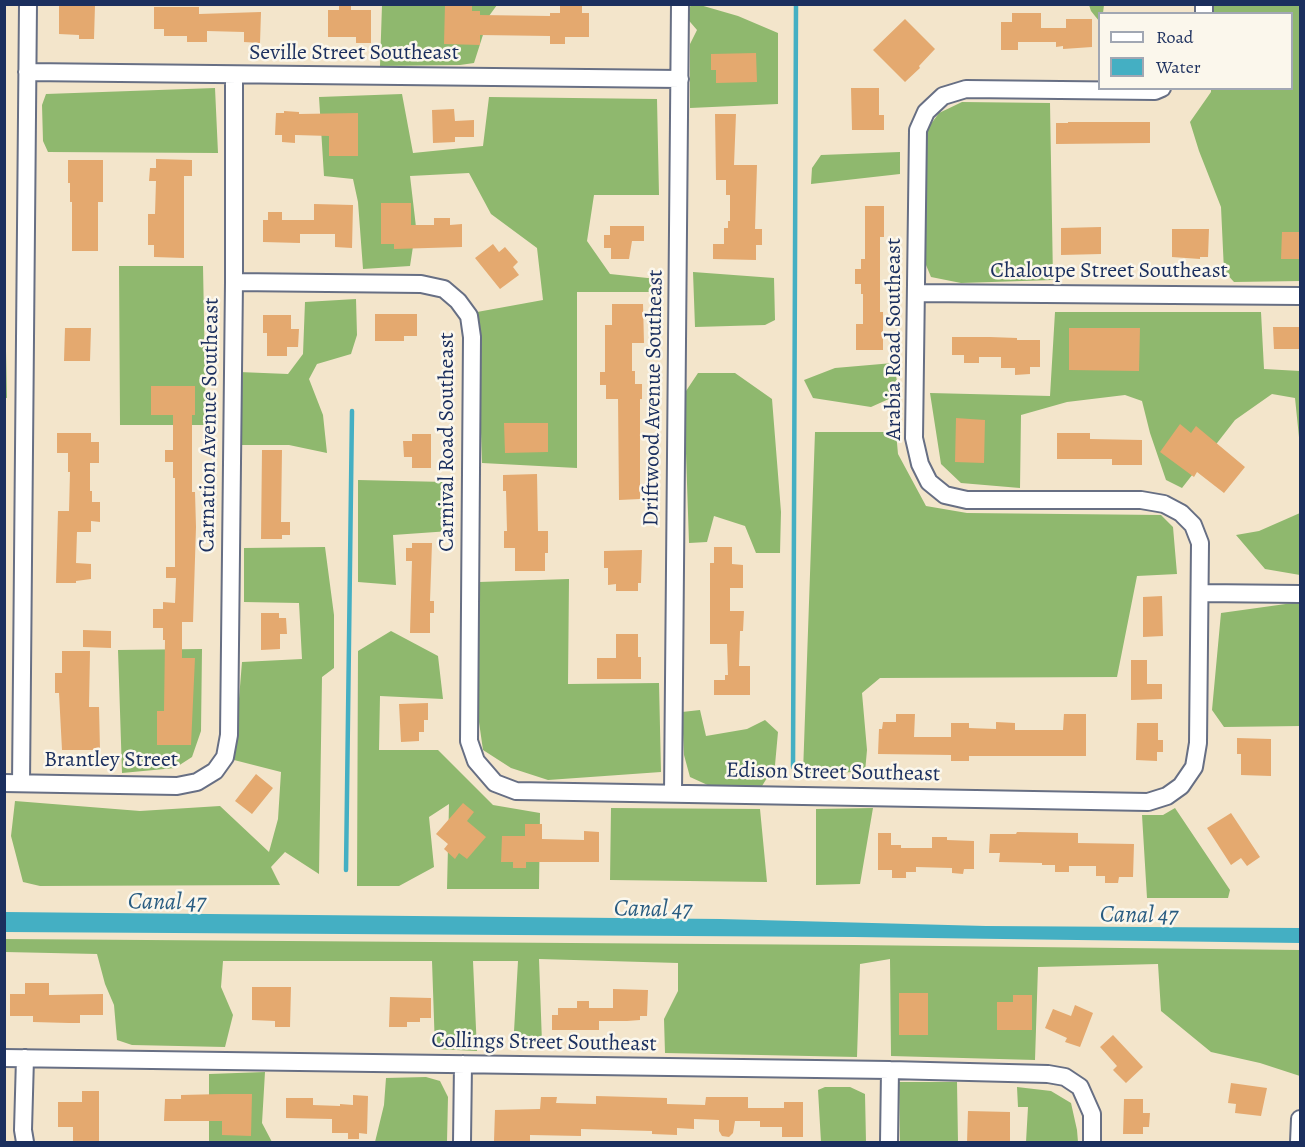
<!DOCTYPE html>
<html>
<head>
<meta charset="utf-8">
<style>
  body { margin:0 }
  #map { position:relative; width:1305px; height:1147px; overflow:hidden; background:#f3e5cb; font-family:Alegreya,serif }
  canvas { display:block }
  .frame { position:absolute; inset:0; border:6px solid #1b2f5e; pointer-events:none }
  .legend { position:absolute; left:1098px; top:12px; width:195px; height:78px; box-sizing:border-box; background:#fbf7ec; border:2px solid #a1a7b3; margin:0; padding:8px 10px; list-style:none; font-size:18px; color:#1b2f5e }
  .legend li { display:flex; align-items:center; gap:12px; height:30px }
  .legend b { width:30px; border:2px solid #a1a7b3 }
</style>
</head>
<body>
<div id="map">
<canvas width="1305" height="1147"></canvas>
<div class="frame"></div>
<ul class="legend">
<li><b style="height:8px;background:#fff"></b>Road</li>
<li><b style="height:16px;background:#44afc3"></b>Water</li>
</ul>
</div>
<script>
const g = document.querySelector('canvas').getContext('2d');
g.lineJoin = 'round';
function paint(path, color) { g.fillStyle = color; g.fill(path, 'evenodd'); }
const toPath = rows => new Path2D(rows.map(r => 'M' + r).join(''));
function strokePath(path, color, width, dash) { g.strokeStyle = color; g.lineWidth = width; g.lineCap = dash ? 'butt' : 'round'; g.setLineDash(dash || []); g.stroke(path); }
function label(font, color, halo, rows, align = 'center') {
  g.font = font + ' Alegreya,serif'; g.lineWidth = 5; g.setLineDash([]); g.textBaseline = 'middle'; g.strokeStyle = halo; g.fillStyle = color; for (const [text, x, y, turn = 0] of rows) {
    g.save(); g.translate(x, y); g.rotate((+turn || 0) * Math.PI / 180); g.textAlign = isNaN(turn) ? turn : align; if (halo) g.strokeText(text, 0, 0); g.fillText(text, 0, 0); g.restore();
  }
}
paint(toPath([
  [382,5,497,5,489,16,474,63,460,65,380,66],
  [691,5,700,5,738,16,778,33,778,104,690,108,690,44,697,30,685,16],
  [1089,5,1104,5,1103,13,1100,14,1099,21,1091,11],
  [1213,5,1300,5,1300,281,1234,282,1224,271,1221,207,1199,151,1190,122,1211,92,1211,89,1292,88,1292,14,1213,13],
  [215,88,218,153,48,152,43,141,42,105,46,94],
  [402,94,413,153,483,146,489,97,657,99,659,195,594,195,587,241,610,274,657,279,658,292,577,292,577,468,482,463,477,312,543,300,537,248,491,214,469,173,410,176,416,227,410,266,363,269,358,202,353,179,324,176,319,97],
  [962,102,1050,103,1053,280,961,283,931,277,926,265,925,132,939,113],
  [900,152,900,174,811,184,812,168,821,155],
  [119,266,203,266,206,425,120,425],
  [693,272,774,278,775,320,765,325,695,327],
  [356,299,357,335,351,354,317,364,309,379,323,415,327,453,289,445,240,445,239,372,288,374,303,354,305,302],
  [5,304,7,398,5,398,4,304],
  [1055,312,1261,312,1264,369,1300,371,1300,447,1295,398,1272,394,1235,420,1182,488,1166,480,1150,433,1142,401,1125,395,1067,402,1021,415,1020,488,961,483,941,464,930,393,1050,396],
  [893,363,900,394,871,407,813,398,804,380,835,368],
  [698,373,735,373,772,399,781,512,780,553,756,553,745,526,714,516,707,542,689,543,684,394],
  [815,432,896,432,898,454,926,506,967,513,1161,515,1173,527,1177,574,1137,576,1117,677,880,678,862,693,867,750,865,772,803,773],
  [358,480,446,482,450,531,393,535,396,585,358,582],
  [1300,513,1300,575,1265,569,1236,535,1259,531],
  [325,547,334,615,334,668,322,677,319,874,285,852,271,867,280,885,40,886,23,882,11,836,15,801,140,811,220,806,269,852,278,819,281,772,234,760,242,662,302,659,299,603,244,602,244,548],
  [569,579,568,684,659,683,661,772,548,780,511,768,483,750,478,715,479,582],
  [1300,602,1300,726,1224,727,1212,710,1221,613],
  [391,631,438,656,443,699,380,696,379,750,438,750,493,805,540,813,539,889,447,889,449,804,429,817,434,867,399,886,357,886,358,651],
  [202,649,201,731,192,757,175,768,122,773,118,650],
  [700,710,706,736,747,729,765,720,778,732,775,765,762,786,712,787,690,777,684,755,682,712],
  [611,808,760,809,767,882,610,880],
  [873,808,860,884,816,885,816,809],
  [1175,808,1230,890,1228,898,1147,898,1142,815,1163,815],
  [5,939,854,945,1300,950,1300,1076,1260,1063,1211,1052,1161,1011,1158,964,1038,967,1035,1060,891,1056,890,959,860,964,857,1057,665,1053,664,1019,678,991,678,963,539,959,542,1043,529,1047,513,1049,518,961,473,961,477,1051,435,1049,432,961,223,961,221,987,233,1015,225,1047,132,1045,117,1040,114,1005,105,984,97,954,5,952],
  [265,1072,262,1123,272,1142,209,1142,209,1074],
  [426,1077,440,1081,448,1097,447,1142,375,1142,384,1105,386,1078],
  [899,1082,957,1082,958,1142,900,1142],
  [825,1087,850,1087,865,1094,866,1142,821,1142,818,1090],
  [1017,1087,1051,1091,1071,1103,1077,1130,1078,1142,1026,1142,1028,1107,1018,1107]
]), '#8fb86e');
paint(toPath([
  [5,912,720,919,986,926,1300,928,1300,943,854,937,5,932]
]), '#44afc3');
strokePath(toPath([
  [793,767,796,4],
  [346,870,352,411]
]), '#44afc3', 4.5);
paint(toPath([
  [59,4,95,5,94,39,79,39,79,35,59,34],
  [339,4,351,4,351,10,371,10,371,43,356,43,356,37,328,37,328,10,339,10],
  [445,4,472,4,472,11,480,11,480,15,550,16,550,13,560,13,560,4,582,4,582,13,589,13,589,37,565,37,565,44,550,44,550,36,480,35,480,45,444,44],
  [154,7,199,7,199,14,261,12,260,43,244,42,244,32,207,31,207,42,187,42,187,36,164,36,164,29,154,29],
  [1012,13,1041,13,1041,28,1066,28,1066,19,1092,19,1092,47,1063,49,1063,46,1056,47,1056,42,1018,42,1018,50,1001,50,1001,22,1012,22],
  [905,19,935,49,919,66,920,68,905,82,873,50],
  [756,53,757,82,716,83,716,70,711,70,711,54],
  [851,88,879,88,879,115,884,115,884,130,852,130],
  [454,109,455,121,474,120,474,137,455,137,455,142,433,143,432,110],
  [284,111,299,112,299,114,358,113,358,156,329,156,329,136,295,135,295,143,282,142,282,135,275,135,276,113,284,113],
  [715,114,736,114,734,165,757,165,755,229,762,229,762,245,756,245,756,260,713,259,713,244,724,244,724,228,728,228,728,221,730,221,730,195,726,195,726,180,716,180],
  [1068,122,1150,122,1150,143,1056,144,1056,123,1068,123],
  [156,159,192,160,192,176,184,176,184,258,154,257,154,245,148,245,148,214,155,214,156,181,149,181,150,168,156,168],
  [68,160,103,160,103,202,98,202,98,251,72,251,72,202,70,202,70,183,68,183],
  [381,203,411,203,411,225,434,225,434,218,450,218,450,225,462,224,462,247,394,249,394,244,381,244],
  [314,204,353,205,352,248,335,247,335,234,300,234,300,243,263,242,263,220,268,220,268,212,282,212,282,220,314,220],
  [865,206,884,206,884,237,880,237,880,312,883,312,883,350,856,350,856,324,863,324,863,294,861,294,861,284,855,284,855,269,861,269,861,259,865,259],
  [610,226,644,226,644,241,632,241,629,259,611,259,611,248,604,248,604,235,610,235],
  [1101,227,1101,254,1061,255,1061,228],
  [1172,229,1209,229,1208,257,1200,257,1200,259,1172,257],
  [1282,232,1300,232,1300,259,1281,259],
  [493,244,499,252,505,247,518,262,513,267,519,275,500,289,475,258],
  [612,304,643,304,644,343,632,343,632,371,635,371,635,384,642,384,642,399,640,399,640,499,619,500,618,399,606,399,606,385,600,385,600,372,605,372,605,325,612,325],
  [375,314,417,314,417,336,404,336,404,341,375,341],
  [263,315,291,315,291,329,299,329,298,347,287,347,287,356,267,356,267,333,263,333],
  [1273,327,1300,327,1300,349,1274,349],
  [65,328,91,328,90,361,64,361],
  [1069,328,1140,328,1139,371,1069,370],
  [952,337,990,337,1017,338,1017,340,1040,340,1040,367,1030,367,1030,374,1015,375,1015,368,1001,368,1001,357,979,357,979,363,964,363,964,355,952,355],
  [151,386,195,386,195,415,192,415,192,492,195,492,196,527,193,622,182,622,182,658,195,658,191,745,157,745,157,711,164,711,165,640,163,640,163,628,153,628,153,609,163,609,163,602,175,603,176,578,166,578,166,567,175,567,175,478,173,478,173,462,165,462,165,450,173,450,173,415,151,415],
  [956,418,985,420,984,463,955,462],
  [504,423,548,423,548,452,505,453],
  [1180,424,1191,433,1196,426,1245,467,1224,493,1197,472,1194,477,1160,452],
  [57,433,91,433,91,442,99,442,99,463,90,463,90,491,92,491,92,502,100,502,100,522,91,521,91,532,77,532,76,563,91,564,91,579,76,581,76,583,56,583,58,511,69,511,70,472,68,472,68,453,57,453],
  [1057,433,1090,433,1090,439,1142,440,1142,465,1112,465,1112,459,1057,459],
  [412,434,431,434,431,468,412,468,412,457,404,457,403,441,412,441],
  [262,450,282,450,281,522,290,522,290,535,282,535,282,539,261,539],
  [537,474,538,531,548,531,548,553,545,553,545,571,515,571,515,548,504,548,504,531,507,531,506,491,503,491,503,475],
  [412,543,432,543,430,601,434,601,434,613,430,613,430,633,410,633,412,561,406,561,406,548,412,548],
  [714,547,732,547,732,564,743,565,743,588,730,588,730,611,744,611,743,631,740,631,739,666,750,666,750,695,714,695,714,680,725,680,725,675,728,675,727,644,710,644,710,563,714,563],
  [642,550,641,583,638,583,638,591,616,591,616,584,608,585,608,568,604,568,604,551],
  [1162,596,1163,636,1143,637,1143,597],
  [261,613,279,613,279,618,286,618,287,634,280,634,280,649,261,650],
  [83,630,111,631,111,648,83,647],
  [616,634,638,634,638,657,641,657,641,679,597,679,597,658,616,658],
  [62,651,90,651,89,707,99,707,100,750,62,750,59,693,55,693,55,673,62,673],
  [1131,660,1147,660,1147,684,1162,684,1162,699,1131,700],
  [428,703,428,720,424,720,424,732,419,732,419,741,401,742,399,704],
  [896,714,915,714,914,737,951,737,951,723,969,723,969,728,996,729,996,722,1015,723,1015,730,1063,730,1064,714,1086,714,1086,756,969,756,969,761,951,761,951,755,878,754,879,729,882,729,883,722,896,722],
  [1137,723,1158,723,1158,740,1163,740,1163,752,1157,752,1157,761,1136,760],
  [1237,738,1271,739,1271,776,1241,775,1241,754,1237,754],
  [256,774,273,788,252,814,235,801],
  [463,803,474,812,467,821,486,837,467,859,459,853,455,859,444,849,448,844,436,834],
  [1231,813,1260,857,1247,866,1241,858,1231,865,1207,828],
  [525,824,542,824,542,839,584,840,584,831,599,832,599,862,526,862,526,868,513,868,513,862,501,862,502,836,525,836],
  [1017,832,1078,833,1078,843,1134,844,1133,877,1119,877,1118,883,1105,883,1105,876,1096,876,1096,866,1069,866,1069,872,1055,872,1055,865,1042,865,1042,863,999,862,1000,853,989,853,990,834,1016,834],
  [878,833,891,833,891,845,901,845,901,848,932,848,932,837,947,837,947,840,974,841,974,869,964,869,963,874,952,873,952,868,916,867,916,872,906,872,906,878,892,878,892,870,878,870],
  [25,983,49,983,49,995,103,994,103,1015,80,1015,80,1023,69,1023,33,1022,33,1016,10,1016,10,994,25,994],
  [252,987,291,987,290,1027,275,1027,275,1021,252,1020],
  [613,989,648,990,647,1016,640,1016,640,1020,627,1021,599,1021,599,1030,552,1030,552,1015,558,1015,558,1008,577,1008,577,1001,589,1001,589,1008,613,1008],
  [899,993,928,993,928,1035,899,1035],
  [1013,995,1032,995,1032,1030,997,1030,997,1002,1013,1002],
  [390,997,431,998,431,1018,420,1018,420,1022,407,1022,407,1027,389,1027],
  [1075,1005,1093,1013,1080,1047,1065,1042,1067,1038,1045,1028,1053,1009,1071,1016],
  [1113,1035,1143,1067,1126,1083,1113,1070,1117,1066,1100,1047],
  [1231,1083,1267,1088,1261,1116,1235,1113,1236,1104,1228,1103],
  [82,1091,99,1091,99,1143,73,1143,73,1127,58,1127,58,1102,82,1102],
  [223,1094,252,1094,251,1136,222,1135,222,1121,164,1121,165,1099,181,1099,181,1095],
  [353,1095,368,1096,367,1134,359,1133,359,1139,348,1139,348,1133,332,1133,332,1119,286,1118,286,1098,313,1098,313,1105,340,1106,340,1104,353,1105],
  [596,1096,667,1098,667,1104,705,1105,706,1097,748,1097,748,1108,784,1108,784,1102,803,1102,803,1137,782,1137,782,1127,760,1127,760,1121,735,1121,733,1133,729,1137,722,1136,719,1131,719,1120,694,1119,694,1129,677,1128,677,1135,652,1134,652,1131,581,1129,581,1136,530,1135,530,1142,494,1141,495,1110,540,1109,541,1097,557,1097,556,1103,596,1104],
  [1124,1099,1143,1099,1143,1113,1150,1113,1149,1127,1143,1127,1143,1134,1123,1134],
  [968,1111,1010,1112,1010,1143,967,1143]
]), '#e4a96f');
const street = toPath([
  [1204,4,1204,14],
  [27,72,680,79],
  [234,282,421,284,444,289,458,301,469,316,472,337,469,741,476,761,495,783,516,791,1148,802,1167,796,1181,786,1194,767,1198,743,1200,543,1193,525,1181,513,1164,504,1141,500,967,500,945,495,929,482,920,464,914,438,918,130,926,112,943,96,966,89,1155,91,1162,88],
  [917,293,1300,296],
  [1201,593,1300,594],
  [4,783,177,786,197,782,215,771,225,757,229,735,234,282,234,75],
  [21,783,28,4],
  [673,793,680,4],
  [4,1058,890,1070,1048,1074,1065,1077,1080,1087,1092,1114,1092,1142],
  [25,1142,23,1130,25,1058],
  [462,1142,463,1064],
  [889,1142,890,1070],
  [1299,1142,1300,1119]
]);
strokePath(street, '#676f84', 20);
strokePath(street, '#fff', 16);
label('22px', '#1b2f5e', '#fbf7ec', [
  ["Seville Street Southeast",354,54],
  ["Chaloupe Street Southeast",1109,272],
  ["Arabia Road Southeast",895,339,-90],
  ["Driftwood Avenue Southeast",654,398,-89],
  ["Carnation Avenue Southeast",210,425,-89],
  ["Carnival Road Southeast",448,442,-90],
  ["Brantley Street",111,761],
  ["Edison Street Southeast",833,773,1],
  ["Collings Street Southeast",544,1043,1]
]);
label('italic 24px', '#295c81', '#fbf7ec', [
  ["Canal 47",167,903,1],
  ["Canal 47",653,910,1],
  ["Canal 47",1139,916,1]
]);
</script>
</body>
</html>
